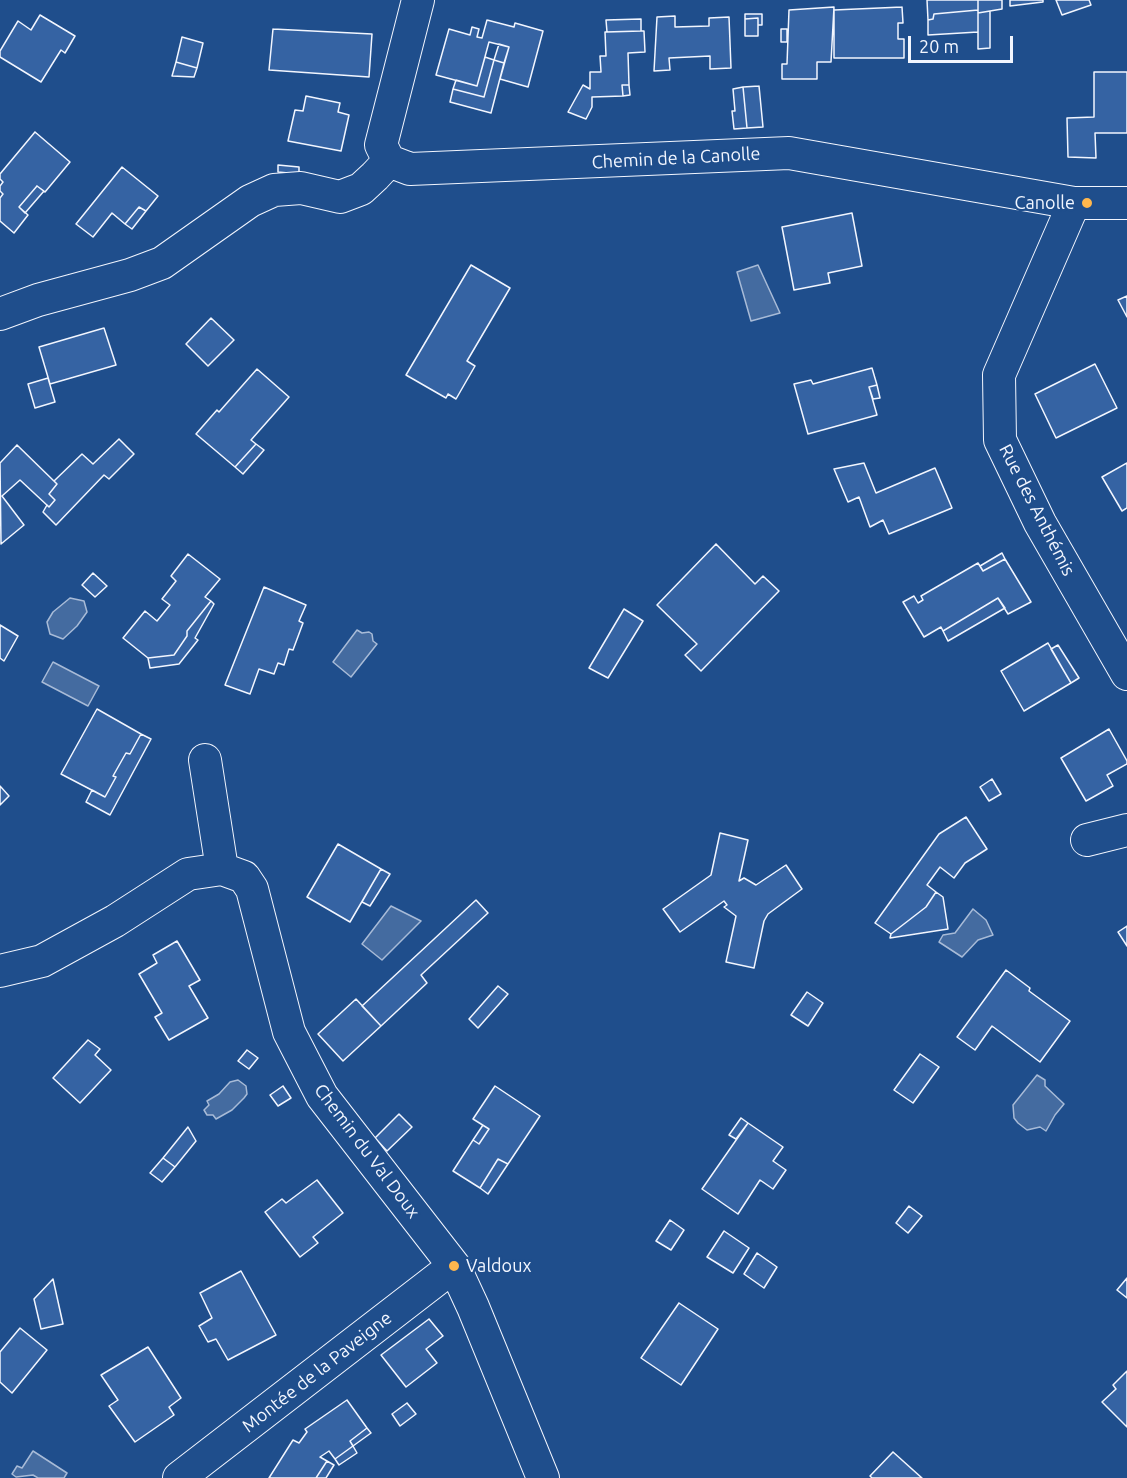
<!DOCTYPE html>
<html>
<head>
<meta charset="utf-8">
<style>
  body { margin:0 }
  #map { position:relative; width:1127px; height:1478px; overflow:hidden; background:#1f4e8c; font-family:Ubuntu,sans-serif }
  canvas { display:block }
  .scale { position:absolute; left:908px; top:36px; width:105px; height:27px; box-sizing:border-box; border:3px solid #f2f6ff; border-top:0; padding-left:8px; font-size:18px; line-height:21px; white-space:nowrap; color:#f2f6ff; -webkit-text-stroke:4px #1f4e8c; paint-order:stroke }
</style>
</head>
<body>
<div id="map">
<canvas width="1127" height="1478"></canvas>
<div class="scale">20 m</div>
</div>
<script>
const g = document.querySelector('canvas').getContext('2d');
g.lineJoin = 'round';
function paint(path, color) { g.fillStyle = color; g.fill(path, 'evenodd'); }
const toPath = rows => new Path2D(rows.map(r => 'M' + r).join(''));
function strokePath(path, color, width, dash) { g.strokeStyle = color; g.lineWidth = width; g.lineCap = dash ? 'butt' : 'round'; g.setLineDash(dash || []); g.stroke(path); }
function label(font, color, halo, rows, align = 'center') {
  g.font = font + ' Ubuntu,sans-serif'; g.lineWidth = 4.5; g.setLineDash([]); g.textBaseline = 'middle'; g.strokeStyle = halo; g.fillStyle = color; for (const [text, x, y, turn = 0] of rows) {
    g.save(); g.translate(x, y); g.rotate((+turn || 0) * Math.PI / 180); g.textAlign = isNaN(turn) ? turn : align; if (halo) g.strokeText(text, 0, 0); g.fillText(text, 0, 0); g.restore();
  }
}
const water = toPath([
  [758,265,780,313,751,321,737,272,758,265],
  [70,598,84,601,87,612,77,626,63,639,50,634,47,622,53,612,70,598],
  [357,630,362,633,369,632,372,634,373,641,377,644,351,677,333,662,357,630],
  [53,662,99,686,88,706,42,682,53,662],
  [391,906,421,921,382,960,362,944,391,906],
  [973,909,986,920,993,935,978,940,962,957,939,942,943,935,955,933,973,909],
  [1037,1075,1045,1080,1045,1086,1064,1104,1055,1115,1046,1131,1040,1127,1027,1130,1018,1123,1014,1118,1013,1105,1037,1075],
  [238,1080,246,1086,247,1094,244,1098,232,1110,216,1119,213,1115,207,1115,204,1110,209,1105,207,1101,219,1094,230,1082,238,1080],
  [33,1451,67,1473,64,1478,38,1478,33,1475,16,1477,12,1474,17,1466,22,1468,33,1451]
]);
paint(water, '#446ba0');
strokePath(water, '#a8bbd7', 1.5);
const building = toPath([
  [927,0,978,0,978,10,934,14,933,19,928,20,927,0],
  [978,0,1002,0,1002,9,978,13,978,0],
  [1010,0,1043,0,1043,2,1010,6,1010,0],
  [1056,0,1089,0,1091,5,1062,15,1056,0],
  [834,7,831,62,817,62,817,79,782,79,782,64,787,64,789,10,834,7],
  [902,7,903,23,898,23,898,39,904,39,904,58,834,58,834,10,902,7],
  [978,10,978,32,928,35,928,20,933,19,934,14,978,10],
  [990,11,990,48,978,49,978,13,990,11],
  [745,14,762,14,762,25,758,25,758,18,745,19,745,14],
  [40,15,75,36,65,53,61,50,41,82,0,57,0,51,18,21,31,30,40,15],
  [675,16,675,27,709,26,709,18,729,17,731,68,710,69,710,56,669,58,670,70,654,71,657,17,675,16],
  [758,18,758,36,745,36,745,19,758,18],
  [641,19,641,31,607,32,606,20,641,19],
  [487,20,514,27,515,23,543,31,528,87,500,79,509,47,489,42,477,86,436,75,449,29,470,35,472,27,479,29,477,37,482,38,487,20],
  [273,29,372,34,369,77,269,70,273,29],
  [781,29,787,29,787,42,781,42,781,29],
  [641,31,644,31,645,52,628,53,629,85,622,85,623,96,592,97,592,107,586,119,568,112,583,85,590,89,590,72,601,72,600,56,606,56,605,32,641,31],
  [182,37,203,43,197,68,176,62,182,37],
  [499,44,509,47,504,63,494,60,499,44],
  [485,57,494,60,484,97,453,89,456,80,477,86,485,57],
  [494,60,504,63,491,113,450,102,453,89,484,97,494,60],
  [176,62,197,68,194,77,172,76,176,62],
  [1094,72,1127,72,1127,133,1095,133,1096,158,1068,157,1067,118,1094,117,1094,72],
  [622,85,629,85,630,95,623,96,622,85],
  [759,86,763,127,747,128,743,87,759,86],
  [743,87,747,128,734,129,732,111,735,111,733,89,743,87],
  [306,96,340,103,338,112,349,115,341,151,288,141,295,110,303,111,306,96],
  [35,132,70,162,45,192,37,186,19,207,28,215,14,233,0,221,0,198,3,194,0,191,0,186,3,182,0,179,0,174,35,132],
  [278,165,299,167,299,174,278,172,278,165],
  [122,167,158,196,146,211,139,207,125,224,112,213,93,237,76,224,122,167],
  [37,186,44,191,25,213,19,207,37,186],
  [139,207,146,211,132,229,125,224,139,207],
  [852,213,862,266,828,273,830,283,794,290,782,227,852,213],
  [471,265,510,288,467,361,475,366,456,399,448,394,446,398,406,375,471,265],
  [1127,296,1127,317,1118,300,1127,296],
  [211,318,234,340,208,366,186,344,211,318],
  [104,328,116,365,50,384,39,347,104,328],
  [1095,364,1117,408,1056,438,1035,394,1095,364],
  [872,368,877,385,869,387,877,415,808,434,794,384,811,380,813,384,872,368],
  [257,369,289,397,251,440,256,444,235,467,196,434,217,410,219,412,257,369],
  [48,378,55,402,35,408,28,384,48,378],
  [877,385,880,398,873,399,869,387,877,385],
  [119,439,134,454,109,479,104,475,56,525,43,512,47,505,49,507,55,500,49,494,57,484,54,481,82,454,93,464,119,439],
  [256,444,264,450,243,474,235,467,256,444],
  [17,445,57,484,49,494,55,500,49,507,20,480,2,496,24,525,1,544,0,463,17,445],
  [864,463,876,493,935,468,952,508,889,534,883,520,870,527,859,497,848,502,834,469,864,463],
  [1127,463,1127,508,1122,511,1102,477,1127,463],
  [716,544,755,584,763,576,779,591,701,671,685,655,697,644,657,605,716,544],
  [1002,553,1005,559,983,571,980,566,1002,553],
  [188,554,220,579,205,597,211,601,187,631,187,636,174,655,148,658,123,638,145,611,157,621,170,605,162,599,176,581,171,576,188,554],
  [1005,559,1031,602,1008,614,998,598,943,631,941,627,924,637,903,602,914,596,918,603,923,600,921,596,978,563,983,571,1005,559],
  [93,573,107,586,95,597,82,585,93,573],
  [264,587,306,605,299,621,303,623,293,650,289,649,284,665,278,663,274,674,259,669,250,694,225,685,264,587],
  [998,598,1005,608,948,641,943,631,998,598],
  [211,601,214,604,195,638,198,640,179,664,150,668,148,658,174,655,187,636,187,631,211,601],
  [624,609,643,621,608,678,589,668,624,609],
  [0,625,18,636,4,661,0,658,0,625],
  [1048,643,1071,683,1024,711,1001,671,1048,643],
  [1058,645,1079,678,1071,683,1051,649,1058,645],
  [97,709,141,734,130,754,126,753,113,776,116,777,105,797,61,774,97,709],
  [1109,729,1127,761,1127,764,1107,775,1113,786,1086,801,1061,758,1109,729],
  [141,734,151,739,110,815,86,802,92,790,105,797,116,777,113,776,126,753,130,754,141,734],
  [992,779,1001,794,989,801,980,787,992,779],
  [0,786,9,796,0,805,0,786],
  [966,817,987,849,965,863,954,878,940,867,927,885,936,892,926,907,891,934,875,923,939,834,966,817],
  [720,833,748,840,739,881,744,878,756,885,786,865,802,889,768,914,764,921,754,968,726,962,736,916,724,907,727,905,724,901,680,932,663,909,711,875,720,833],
  [338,844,381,869,350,922,307,897,338,844],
  [381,869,390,874,370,906,362,902,381,869],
  [936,892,943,897,948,929,890,938,891,934,926,907,936,892],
  [476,900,488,913,421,975,427,983,381,1026,362,1006,476,900],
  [1127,926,1127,946,1118,932,1127,926],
  [177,941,200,980,189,986,208,1018,169,1040,155,1017,162,1013,139,974,157,963,153,955,177,941],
  [1006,970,1030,988,1029,991,1070,1021,1040,1062,992,1026,975,1050,957,1037,1006,970],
  [498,986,508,994,478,1028,469,1019,498,986],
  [807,992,823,1003,808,1026,791,1015,807,992],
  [356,999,381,1026,343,1061,318,1034,356,999],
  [88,1040,100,1049,95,1055,111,1070,80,1103,53,1078,88,1040],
  [247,1050,258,1058,249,1069,238,1061,247,1050],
  [920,1054,939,1067,913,1103,894,1090,920,1054],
  [283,1086,291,1098,278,1106,270,1095,283,1086],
  [495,1086,540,1116,508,1164,498,1159,480,1188,453,1171,473,1140,479,1144,489,1129,473,1119,495,1086],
  [399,1114,412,1127,387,1151,375,1138,399,1114],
  [741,1118,748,1123,736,1139,729,1135,741,1118],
  [748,1123,783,1147,773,1161,786,1170,773,1189,760,1180,738,1214,702,1189,748,1123],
  [483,1125,489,1129,479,1144,473,1140,483,1125],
  [188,1127,196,1141,175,1167,163,1158,188,1127],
  [163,1158,175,1167,162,1182,150,1173,163,1158],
  [498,1159,508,1164,488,1194,480,1188,498,1159],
  [317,1180,343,1213,313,1237,318,1243,300,1257,265,1212,282,1199,286,1203,317,1180],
  [909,1206,922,1216,908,1233,896,1223,909,1206],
  [670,1220,684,1230,671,1250,656,1241,670,1220],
  [724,1231,749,1248,733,1273,707,1257,724,1231],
  [757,1253,777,1267,764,1288,744,1274,757,1253],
  [241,1271,276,1335,228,1360,216,1339,208,1342,199,1326,212,1318,200,1293,241,1271],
  [1127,1278,1127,1298,1117,1290,1127,1278],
  [53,1279,63,1324,41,1329,34,1299,53,1279],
  [679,1303,718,1329,681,1385,641,1358,679,1303],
  [429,1319,443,1336,426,1349,437,1363,406,1387,381,1355,429,1319],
  [20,1328,47,1350,12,1393,0,1382,0,1352,20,1328],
  [148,1347,181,1398,169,1407,174,1415,135,1442,109,1406,118,1400,101,1375,148,1347],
  [1127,1371,1127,1427,1102,1402,1116,1389,1113,1385,1127,1371],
  [347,1400,367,1428,350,1441,353,1446,335,1459,329,1451,320,1457,327,1461,316,1478,269,1478,293,1440,299,1443,307,1432,305,1429,347,1400],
  [407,1403,416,1414,400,1426,392,1414,407,1403],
  [367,1428,371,1433,353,1446,350,1441,367,1428],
  [353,1446,357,1453,339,1465,335,1459,353,1446],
  [893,1452,922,1478,872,1478,870,1476,893,1452],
  [327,1461,334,1465,326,1478,316,1478,327,1461]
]);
paint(building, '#3563a3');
strokePath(building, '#f2f6ff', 1.5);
const minor = toPath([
  [418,0,381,145,389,161,410,169,789,153,1074,203,1127,203],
  [1074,203,999,375,1000,440,1040,523,1127,674],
  [0,314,38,300,130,275,162,263,250,201,274,190,301,188,340,197,361,189,375,176,389,161],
  [205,760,222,869],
  [1087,840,1127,830],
  [0,971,42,961,115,921,188,874,222,869,244,877,252,889,289,1032,322,1096,454,1266,473,1307,543,1478],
  [179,1478,454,1266]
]);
strokePath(minor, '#f2f6ff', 34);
strokePath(minor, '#1f4e8c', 32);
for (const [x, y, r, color] of [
  [1087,203,6,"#ffb74d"],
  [454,1266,6,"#ffb74d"]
]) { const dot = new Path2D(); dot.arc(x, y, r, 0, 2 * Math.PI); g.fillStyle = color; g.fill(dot); strokePath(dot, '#1f4e8c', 2); }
label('18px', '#f2f6ff', '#1f4e8c', [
  ["Chemin de la Canolle",676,158,-3],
  ["Rue des Anthémis",1037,510,63],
  ["Chemin du Val Doux",367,1151,53],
  ["Montée de la Paveigne",317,1372,-38]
]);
label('18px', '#f2f6ff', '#1f4e8c', [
  ["Canolle",1075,203],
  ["Valdoux",466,1266,"left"]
], 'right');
</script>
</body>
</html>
